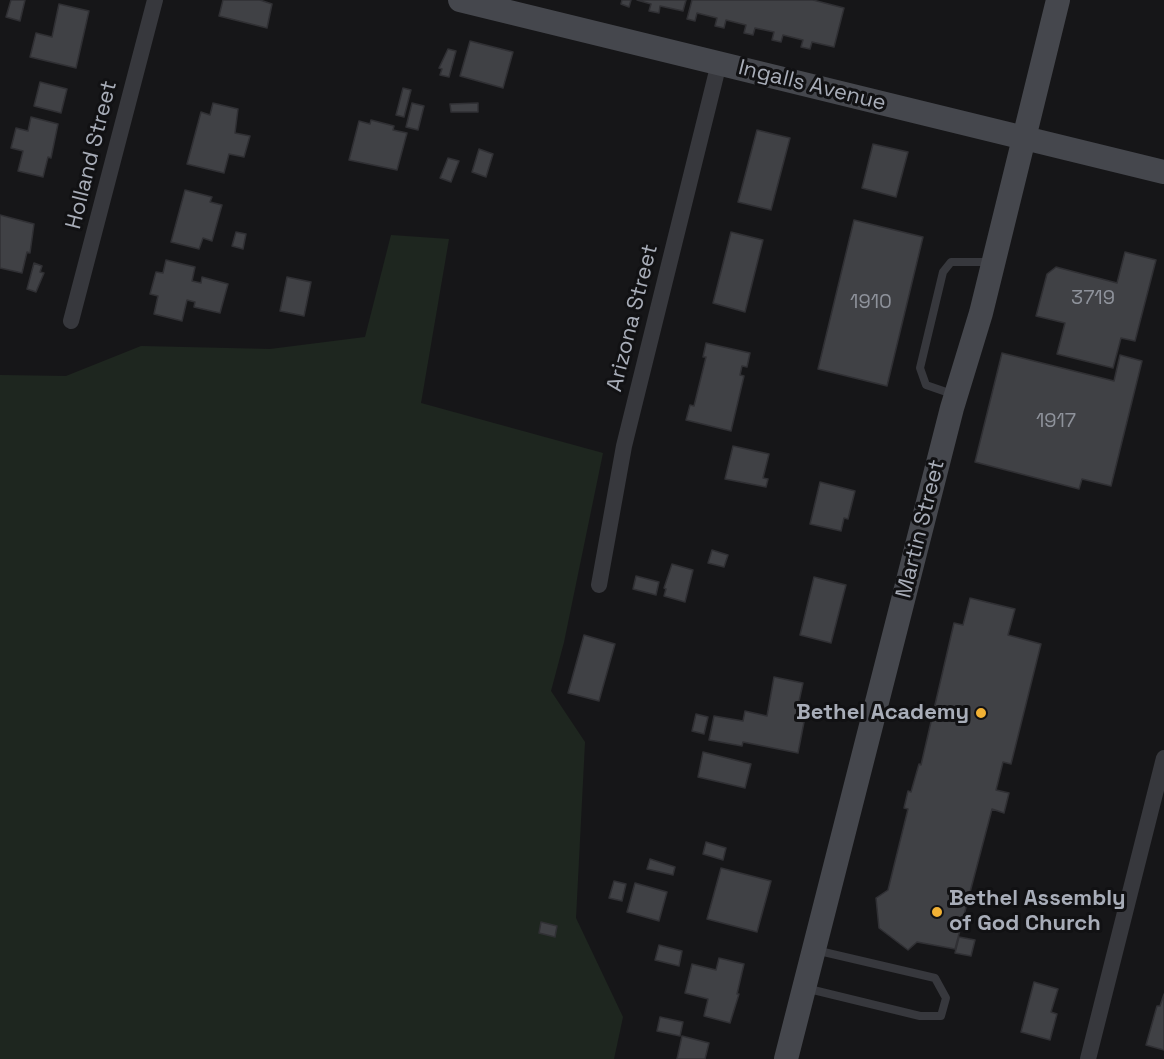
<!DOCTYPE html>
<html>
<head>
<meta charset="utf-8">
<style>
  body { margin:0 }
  canvas { display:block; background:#161618 }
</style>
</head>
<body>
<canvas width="1164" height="1059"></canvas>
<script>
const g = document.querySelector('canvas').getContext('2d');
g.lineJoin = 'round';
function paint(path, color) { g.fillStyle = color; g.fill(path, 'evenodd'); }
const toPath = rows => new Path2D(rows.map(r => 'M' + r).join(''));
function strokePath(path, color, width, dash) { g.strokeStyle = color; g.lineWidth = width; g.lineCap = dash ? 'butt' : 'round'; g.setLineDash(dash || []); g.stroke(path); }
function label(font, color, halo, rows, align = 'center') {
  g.font = font + ' "Space Grotesk",sans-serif'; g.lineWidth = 6; g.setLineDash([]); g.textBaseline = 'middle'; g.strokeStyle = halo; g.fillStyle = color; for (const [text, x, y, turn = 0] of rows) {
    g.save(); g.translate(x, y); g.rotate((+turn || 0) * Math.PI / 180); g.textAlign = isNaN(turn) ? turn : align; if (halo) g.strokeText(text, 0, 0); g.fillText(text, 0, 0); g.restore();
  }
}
paint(toPath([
  [391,235,449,239,421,403,603,453,564,642,551,691,585,742,576,918,623,1017,614,1059,0,1059,0,375,66,376,141,346,270,349,365,337]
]), '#1e261f');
const building = toPath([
  [11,0,25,0,20,21,6,17,11,0],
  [223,0,260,0,272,4,267,28,219,16,223,0],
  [622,0,631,0,629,7,621,4,622,0],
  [637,0,686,0,683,11,660,6,659,13,649,11,651,4,637,0],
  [692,0,813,0,844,8,834,47,812,42,810,49,801,47,803,40,783,35,781,42,772,40,774,32,755,28,753,35,744,33,746,25,726,20,724,28,715,26,717,18,697,13,695,21,687,19,692,0],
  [59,4,89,11,76,68,30,57,36,33,52,37,59,4],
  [470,41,513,52,503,88,460,76,470,41],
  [448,49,456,51,449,77,440,75,442,69,439,68,448,49],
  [40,82,67,89,61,113,34,106,40,82],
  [403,88,411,90,404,117,396,115,403,88],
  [213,103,238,109,235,133,250,136,244,157,229,154,224,173,187,164,201,112,210,115,213,103],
  [412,103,424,106,418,130,406,127,412,103],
  [478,103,478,112,451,112,450,104,478,103],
  [31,117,58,124,51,158,48,157,43,177,18,171,23,151,11,148,16,128,28,131,31,117],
  [371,120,394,126,393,130,407,133,397,170,349,160,359,121,370,124,371,120],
  [757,130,790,138,771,210,738,202,757,130],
  [873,144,908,152,896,197,862,188,873,144],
  [479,149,493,154,486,177,472,172,479,149],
  [448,158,459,161,451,182,440,178,448,158],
  [185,190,212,197,210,202,222,205,212,241,203,238,199,249,171,242,185,190],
  [0,215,34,224,30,253,27,252,22,273,0,268,0,215],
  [854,220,923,237,887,386,818,369,854,220],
  [236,232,246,234,243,249,232,246,236,232],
  [731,232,763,240,745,312,713,303,731,232],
  [1125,252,1156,260,1135,341,1121,338,1113,368,1057,354,1065,323,1036,316,1047,274,1056,267,1117,283,1125,252],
  [166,260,195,267,192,281,201,283,202,277,228,284,220,313,194,307,195,302,187,300,182,321,154,314,158,296,150,294,156,272,163,273,166,260],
  [34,263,42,266,40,272,44,273,36,292,27,289,34,263],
  [287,277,311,282,304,316,280,311,287,277],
  [706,343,750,353,747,367,742,366,740,375,744,376,731,431,686,420,690,405,694,406,706,357,703,357,706,343],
  [1002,353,1114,381,1120,355,1142,361,1111,486,1082,479,1079,489,975,462,1002,353],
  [733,446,769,454,763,478,768,479,766,487,725,479,733,446],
  [820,482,855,491,848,519,844,518,841,531,810,524,820,482],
  [712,550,728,555,724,567,708,563,712,550],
  [672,564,693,570,685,602,664,596,666,589,664,588,672,564],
  [636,576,659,582,656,595,633,589,636,576],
  [814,577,846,585,831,643,800,635,814,577],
  [970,598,1015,609,1008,635,1041,644,1011,764,1003,762,996,790,1009,793,1004,813,992,809,955,949,917,942,908,950,879,928,876,898,888,890,908,809,904,808,908,791,911,792,919,764,921,765,954,623,963,625,970,598],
  [584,635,615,644,599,701,568,693,584,635],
  [774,677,803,683,795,720,804,722,798,753,743,742,742,746,709,740,714,716,743,721,745,711,767,716,774,677],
  [696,714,708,717,704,734,692,731,696,714],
  [703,752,751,764,745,788,698,777,703,752],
  [706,842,726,848,723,860,703,854,706,842],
  [650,859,675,867,673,875,647,869,650,859],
  [721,868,771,881,757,932,707,919,721,868],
  [614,881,626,884,622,901,609,898,614,881],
  [635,883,667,892,659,921,627,912,635,883],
  [541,922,557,926,555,937,539,933,541,922],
  [959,937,975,940,971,956,955,953,959,937],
  [659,945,682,951,679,966,655,960,659,945],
  [719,958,744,964,737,994,739,994,730,1023,704,1016,708,999,685,993,692,964,716,970,719,958],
  [1034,982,1058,989,1051,1012,1057,1014,1050,1040,1021,1032,1034,982],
  [1164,994,1164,1050,1146,1045,1157,1006,1160,1006,1164,994],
  [660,1017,683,1022,680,1036,657,1031,660,1017],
  [682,1036,709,1043,705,1059,677,1059,682,1036]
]);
paint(building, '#404145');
strokePath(building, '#303034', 1.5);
strokePath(toPath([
  [955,395,926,385,920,368,943,272,951,262,991,262],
  [805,988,920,1016,941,1016,946,998,935,978,815,950]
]), '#37383d', 8);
strokePath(toPath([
  [71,321,155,0],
  [599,585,624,446,719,63],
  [1088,1059,1164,758]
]), '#37383d', 16);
strokePath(toPath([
  [460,0,1164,172],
  [786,1059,952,408,981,313,1058,0]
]), '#45474d', 24);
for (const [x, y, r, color] of [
  [981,713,6,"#f2b134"],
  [937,912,6,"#f2b134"]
]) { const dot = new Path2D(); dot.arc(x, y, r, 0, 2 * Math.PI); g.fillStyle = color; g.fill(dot); strokePath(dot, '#111113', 2); }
label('20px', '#8e929b', null, [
  ["3719",1093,299],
  ["1910",871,303],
  ["1917",1056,422]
]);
label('22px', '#a8adb8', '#111113', [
  ["Ingalls Avenue",812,86,14],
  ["Holland Street",92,155,-76],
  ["Arizona Street",633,318,-76],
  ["Martin Street",921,529,-76]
]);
label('bold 22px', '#a8adb8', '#111113', [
  ["Bethel Academy",969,713],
  ["Bethel Assembly",949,899,"left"],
  ["of God Church",949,924,"left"]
], 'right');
</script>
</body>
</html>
